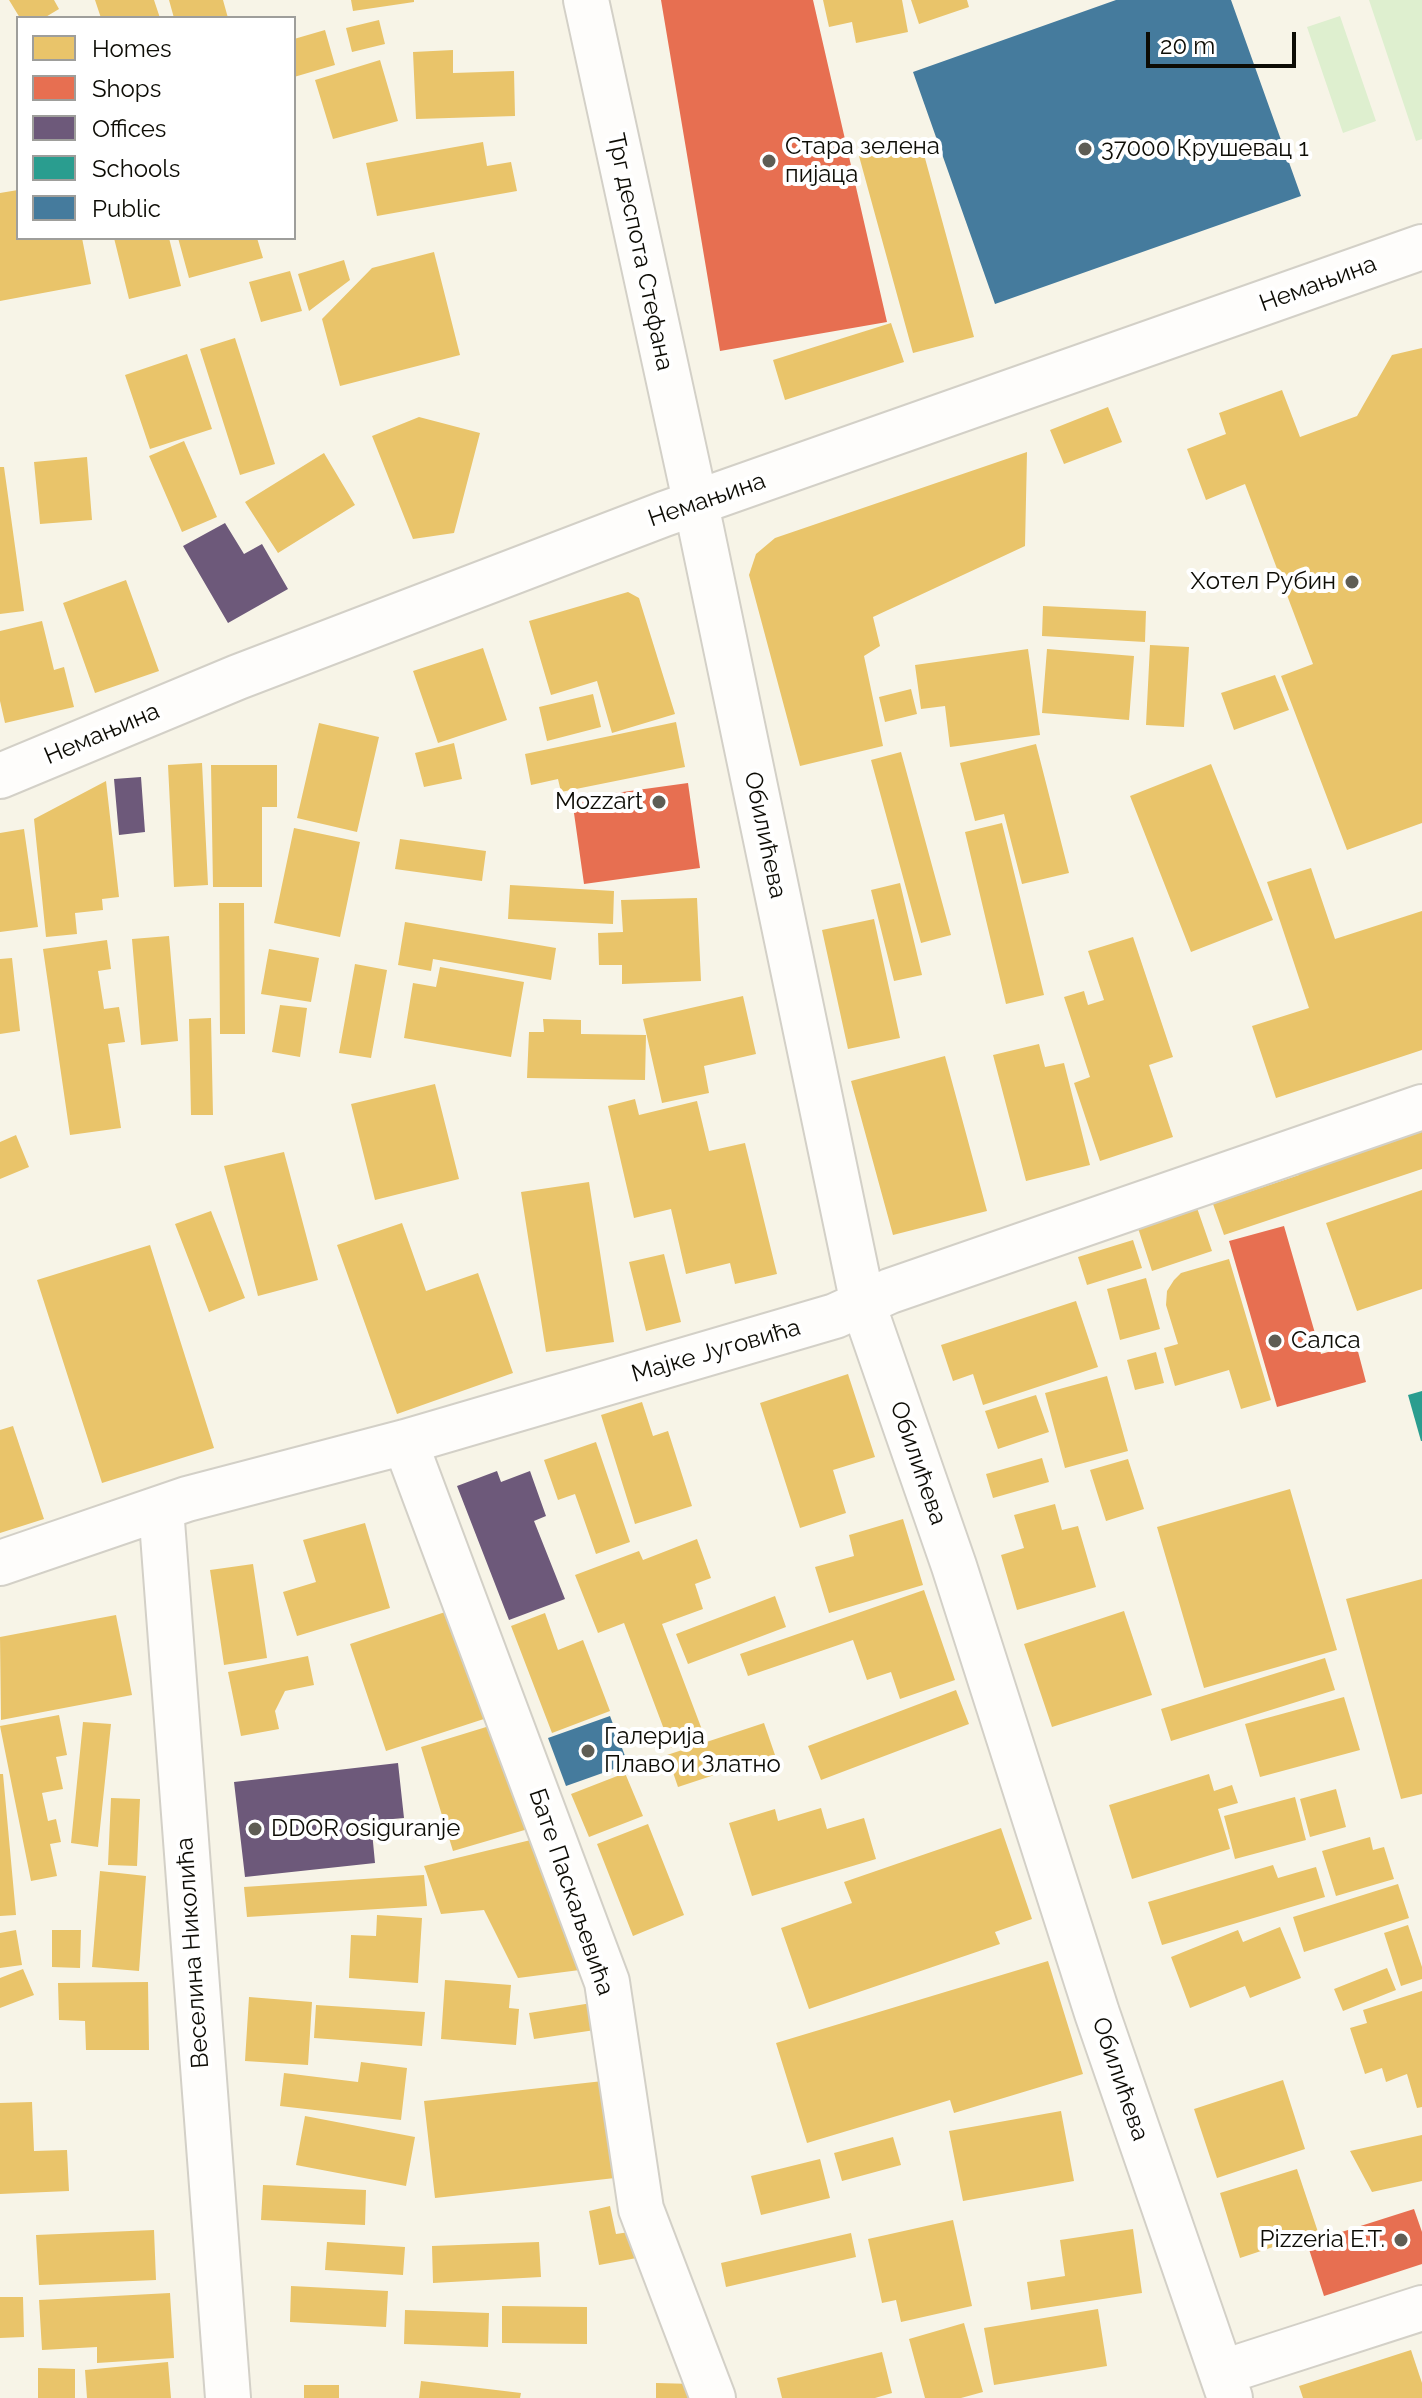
<!DOCTYPE html>
<html>
<head>
<meta charset="utf-8">
<style>
  body { margin:0 }
  #map { position:relative; width:1422px; height:2398px; overflow:hidden; background:#f7f4e7; font-family:Raleway,sans-serif }
  canvas { display:block }
  .legend { position:absolute; left:16px; top:16px; width:280px; height:224px; box-sizing:border-box; background:#fff; border:2px solid #9e9e9b; margin:0; padding:10px 14px; list-style:none; font-size:24px; color:#0d0c05 }
  .legend li { display:flex; align-items:center; gap:16px; height:40px }
  .legend b { width:40px; border:2px solid #9e9e9b }
  .scale { position:absolute; left:1146px; top:32px; width:150px; height:36px; box-sizing:border-box; border:4px solid #0d0c05; border-top:0; padding-left:10px; font-size:24px; line-height:28px; white-space:nowrap; color:#0d0c05; -webkit-text-stroke:6px #fff; paint-order:stroke }
</style>
</head>
<body>
<div id="map">
<canvas width="1422" height="2398"></canvas>
<ul class="legend">
<li><b style="height:22px;background:#e9c46a"></b>Homes</li>
<li><b style="height:22px;background:#e76f51"></b>Shops</li>
<li><b style="height:22px;background:#6d597a"></b>Offices</li>
<li><b style="height:22px;background:#2a9d8f"></b>Schools</li>
<li><b style="height:22px;background:#457b9d"></b>Public</li>
</ul>
<div class="scale">20 m</div>
</div>
<script>
const g = document.querySelector('canvas').getContext('2d');
g.lineJoin = 'round';
function paint(path, color) { g.fillStyle = color; g.fill(path, 'evenodd'); }
const toPath = rows => new Path2D(rows.map(r => 'M' + r).join(''));
function strokePath(path, color, width, dash) { g.strokeStyle = color; g.lineWidth = width; g.lineCap = dash ? 'butt' : 'round'; g.setLineDash(dash || []); g.stroke(path); }
function label(font, color, halo, rows, align = 'center') {
  g.font = font + ' Raleway,sans-serif'; g.lineWidth = 8; g.setLineDash([]); g.textBaseline = 'middle'; g.strokeStyle = halo; g.fillStyle = color; for (const [text, x, y, turn = 0] of rows) {
    g.save(); g.translate(x, y); g.rotate((+turn || 0) * Math.PI / 180); g.textAlign = isNaN(turn) ? turn : align; if (halo) g.strokeText(text, 0, 0); g.fillText(text, 0, 0); g.restore();
  }
}
paint(toPath([
  [1369,0,1422,0,1422,139,1416,141],
  [1340,16,1376,121,1343,133,1307,27]
]), '#deefcf');
paint(toPath([
  [9,0,54,0,59,9,44,18,20,18],
  [95,0,154,0,160,18,101,18],
  [169,0,223,0,228,18,174,18],
  [351,0,414,0,414,2,353,11],
  [823,0,902,0,908,32,856,43,852,22,829,27],
  [911,0,967,0,969,7,919,24],
  [379,20,385,44,352,52,346,28],
  [325,30,335,65,294,77,294,39],
  [453,50,453,73,514,71,515,116,416,119,413,52],
  [380,60,398,121,333,139,315,80],
  [920,140,974,337,913,353,859,156],
  [483,142,487,166,511,162,517,191,377,216,366,163],
  [18,190,18,238,82,238,91,284,0,301,0,193],
  [114,238,169,238,181,286,129,299],
  [178,238,257,238,263,258,189,278],
  [434,252,460,355,340,386,322,319,372,268],
  [344,260,350,280,309,311,298,274],
  [290,271,302,311,261,322,249,282],
  [891,323,904,362,785,400,773,360],
  [235,338,275,464,240,475,200,349],
  [1422,348,1422,823,1347,850,1281,676,1313,664,1245,484,1206,500,1187,449,1226,434,1219,413,1282,390,1300,437,1357,416,1392,355],
  [187,354,212,429,150,449,125,375],
  [1108,407,1122,442,1064,464,1050,430],
  [419,417,480,433,454,533,413,539,372,436],
  [184,441,217,517,182,532,149,456],
  [1027,452,1025,546,873,617,880,646,864,656,883,746,800,766,749,575,756,554,775,538],
  [324,453,355,505,278,553,245,502],
  [87,457,92,520,40,524,34,462],
  [0,467,4,467,24,611,0,614],
  [126,580,159,671,95,693,63,603],
  [628,592,639,598,675,714,612,733,597,681,551,695,529,621],
  [1043,606,1146,611,1145,642,1042,636],
  [42,621,54,670,64,667,74,707,5,723,0,701,0,631],
  [1150,645,1189,647,1184,727,1146,725],
  [483,648,507,720,438,743,413,671],
  [1028,649,1040,735,950,747,945,706,921,709,915,665],
  [1047,649,1134,656,1129,720,1042,713],
  [1275,675,1289,710,1234,730,1221,693],
  [911,689,917,714,885,722,879,697],
  [593,694,601,727,547,741,539,707],
  [676,722,685,767,561,792,558,779,531,785,525,754],
  [319,723,379,737,357,832,297,818],
  [454,743,462,779,424,787,415,753],
  [1036,744,1069,873,1022,884,1004,814,975,821,960,763],
  [901,752,951,935,921,943,871,760],
  [202,763,208,885,174,887,168,765],
  [1211,764,1273,920,1191,952,1130,796],
  [211,765,277,765,277,807,262,807,262,887,213,887],
  [106,781,119,897,102,899,103,910,75,913,77,934,46,937,34,819],
  [1002,823,1044,995,1006,1004,965,832],
  [294,828,360,842,340,937,274,923],
  [24,829,38,927,0,932,0,833],
  [400,839,486,851,482,881,395,869],
  [1311,868,1335,939,1422,911,1422,1050,1276,1098,1252,1026,1309,1008,1267,882],
  [900,883,922,975,894,981,871,890],
  [510,885,614,891,613,924,508,919],
  [697,898,701,981,622,984,622,965,599,965,598,933,623,932,621,900],
  [219,903,244,903,245,1034,220,1034],
  [874,919,900,1038,848,1049,822,930],
  [405,922,556,948,551,980,433,959,431,971,398,965],
  [169,936,178,1041,141,1045,132,939],
  [1133,937,1173,1057,1149,1065,1173,1137,1100,1161,1074,1083,1090,1077,1064,997,1084,991,1088,1005,1104,1000,1088,951],
  [107,940,111,969,98,971,104,1009,119,1007,125,1042,108,1044,121,1128,70,1135,43,949],
  [269,949,319,958,311,1002,261,994],
  [12,958,20,1031,0,1034,0,959],
  [355,964,387,970,371,1058,339,1053],
  [440,967,524,982,511,1057,404,1038,413,983,436,987],
  [743,996,756,1054,704,1066,709,1093,662,1103,643,1019],
  [280,1005,307,1008,300,1057,272,1052],
  [211,1018,213,1115,191,1115,189,1019],
  [543,1019,581,1020,581,1034,646,1035,645,1080,527,1078,529,1032,544,1032],
  [1039,1044,1045,1067,1064,1063,1090,1165,1026,1181,993,1055],
  [945,1056,987,1211,893,1235,851,1081],
  [435,1084,459,1179,375,1200,351,1104],
  [635,1099,639,1115,697,1101,709,1151,745,1143,777,1274,735,1284,730,1263,686,1274,671,1209,634,1218,608,1106],
  [1422,1123,1422,1169,1224,1235,1213,1204,1299,1175,1296,1165],
  [16,1135,29,1167,0,1179,0,1142],
  [284,1152,318,1280,258,1296,224,1166],
  [589,1182,614,1342,546,1352,521,1192],
  [1422,1190,1422,1289,1357,1311,1326,1223],
  [1196,1205,1212,1251,1152,1271,1137,1225],
  [211,1211,245,1298,209,1312,175,1224],
  [402,1223,426,1291,478,1273,513,1373,397,1414,337,1245],
  [1133,1240,1142,1268,1087,1285,1078,1257],
  [150,1245,214,1448,102,1483,37,1280],
  [664,1254,681,1322,646,1331,629,1262],
  [1229,1259,1271,1400,1241,1409,1229,1370,1175,1386,1164,1348,1178,1344,1166,1305,1167,1291,1174,1280,1181,1273],
  [1146,1278,1160,1329,1120,1340,1107,1289],
  [1076,1301,1098,1367,983,1405,973,1374,953,1381,941,1345],
  [1156,1352,1164,1383,1135,1390,1127,1360],
  [848,1374,875,1457,833,1470,846,1513,800,1528,760,1403],
  [1107,1376,1128,1451,1065,1468,1045,1393],
  [1036,1395,1049,1432,998,1449,985,1411],
  [642,1402,653,1436,668,1431,692,1506,635,1524,601,1415],
  [13,1426,44,1519,0,1533,0,1430],
  [596,1442,630,1542,596,1554,575,1494,558,1500,544,1460],
  [1042,1458,1049,1482,993,1498,986,1474],
  [1128,1459,1144,1509,1106,1521,1090,1470],
  [1290,1489,1337,1650,1204,1688,1157,1527],
  [1055,1504,1062,1530,1078,1526,1096,1587,1017,1610,1001,1555,1024,1548,1014,1515],
  [903,1519,923,1585,829,1613,815,1567,854,1556,849,1535],
  [365,1523,390,1608,297,1636,283,1592,316,1582,303,1540],
  [697,1539,711,1578,695,1584,703,1609,662,1624,704,1735,671,1748,624,1623,598,1633,575,1575,639,1551,643,1560],
  [253,1564,267,1658,224,1665,210,1570],
  [1422,1579,1422,1794,1401,1799,1346,1599],
  [924,1590,955,1680,900,1699,891,1672,867,1680,853,1640,748,1676,740,1654],
  [775,1596,786,1627,688,1664,676,1634],
  [457,1608,493,1716,386,1751,350,1644],
  [1124,1611,1152,1695,1052,1727,1024,1644],
  [545,1613,558,1650,583,1640,610,1711,552,1733,511,1626],
  [116,1615,132,1695,1,1720,0,1637],
  [308,1656,314,1685,285,1691,275,1711,279,1729,241,1736,228,1672],
  [1325,1658,1335,1690,1171,1741,1161,1709],
  [956,1690,969,1724,821,1780,808,1746],
  [1344,1697,1360,1750,1260,1777,1245,1724],
  [59,1715,67,1755,56,1757,63,1789,42,1793,48,1821,56,1819,61,1842,50,1844,57,1876,31,1881,0,1726],
  [83,1722,111,1724,98,1847,71,1843],
  [764,1723,775,1755,678,1787,667,1755],
  [496,1724,528,1829,453,1851,421,1747],
  [625,1773,643,1816,589,1837,571,1794],
  [0,1774,3,1774,16,1915,0,1916],
  [1209,1774,1214,1791,1232,1785,1238,1803,1218,1809,1230,1849,1132,1879,1109,1805],
  [1336,1789,1346,1827,1310,1837,1300,1799],
  [1295,1797,1306,1840,1235,1859,1224,1816],
  [111,1798,140,1799,137,1866,108,1865],
  [821,1808,827,1829,864,1818,876,1859,752,1896,729,1823,775,1809,778,1821],
  [648,1824,684,1915,633,1936,597,1844],
  [1001,1828,1032,1919,995,1932,1000,1944,809,2009,781,1928,852,1903,844,1882],
  [543,1837,595,1968,518,1978,484,1910,441,1914,424,1866],
  [1370,1837,1373,1850,1384,1847,1394,1879,1336,1896,1322,1851],
  [1273,1865,1278,1878,1316,1867,1325,1897,1162,1945,1148,1902],
  [100,1871,146,1876,139,1971,92,1967],
  [424,1875,427,1906,247,1917,244,1887],
  [1398,1884,1409,1918,1304,1952,1293,1917],
  [377,1915,422,1918,418,1983,349,1978,351,1935,376,1936],
  [1408,1925,1422,1967,1422,1979,1401,1986,1384,1933],
  [1280,1927,1301,1978,1250,1998,1245,1986,1190,2008,1171,1957,1238,1930,1243,1942],
  [16,1930,22,1965,0,1968,0,1933],
  [52,1930,81,1930,80,1968,52,1967],
  [1048,1961,1083,2074,954,2113,950,2100,807,2143,776,2043],
  [1387,1968,1396,1990,1343,2011,1334,1989],
  [23,1969,34,1995,0,2008,0,1978],
  [445,1980,511,1985,509,2008,519,2009,516,2045,441,2039],
  [148,1982,149,2050,86,2050,85,2021,59,2020,58,1983],
  [1422,1991,1422,2107,1417,2108,1407,2074,1386,2082,1382,2068,1365,2074,1350,2028,1367,2023,1363,2010],
  [249,1997,312,2002,308,2065,245,2061],
  [598,2002,602,2029,534,2039,529,2013],
  [316,2005,425,2012,422,2046,314,2038],
  [361,2062,407,2068,401,2120,280,2106,284,2073,358,2082],
  [1283,2080,1305,2149,1217,2178,1194,2109],
  [603,2081,615,2178,435,2198,424,2101],
  [32,2102,34,2151,67,2150,69,2191,0,2194,0,2103],
  [1061,2111,1074,2181,963,2201,949,2131],
  [305,2116,415,2137,406,2186,296,2165],
  [1422,2135,1422,2181,1372,2192,1350,2151],
  [893,2137,901,2165,842,2181,834,2153],
  [820,2159,830,2198,761,2215,751,2176],
  [1297,2169,1318,2232,1240,2258,1220,2193],
  [263,2185,366,2190,365,2225,261,2220],
  [610,2206,616,2234,636,2231,642,2257,599,2265,589,2211],
  [953,2220,972,2306,901,2322,896,2300,882,2303,868,2239],
  [1133,2229,1142,2293,1031,2310,1027,2282,1065,2276,1060,2240],
  [154,2230,156,2280,39,2285,36,2235],
  [851,2233,856,2257,726,2287,721,2263],
  [327,2242,405,2247,403,2275,325,2270],
  [539,2242,541,2277,433,2283,432,2246],
  [291,2286,388,2291,386,2327,290,2322],
  [170,2293,174,2358,97,2363,97,2347,42,2350,39,2300],
  [0,2297,23,2297,24,2337,0,2338],
  [502,2306,587,2307,587,2344,502,2343],
  [1098,2309,1107,2366,994,2385,984,2328],
  [405,2310,489,2313,488,2347,404,2344],
  [964,2323,983,2392,961,2398,925,2398,909,2339],
  [1411,2350,1422,2383,1422,2398,1303,2398,1299,2386],
  [882,2352,892,2393,875,2398,782,2398,777,2378],
  [168,2362,171,2398,87,2398,85,2370],
  [38,2368,75,2369,75,2398,38,2398],
  [421,2381,521,2393,520,2398,419,2398],
  [656,2383,694,2384,694,2398,656,2398],
  [304,2385,339,2385,339,2398,304,2398]
]), '#e9c46a');
paint(toPath([
  [661,0,813,0,887,322,720,351],
  [688,783,700,868,584,884,572,799],
  [1284,1226,1321,1354,1356,1344,1366,1382,1277,1407,1229,1241],
  [1414,2209,1422,2232,1422,2264,1324,2296,1307,2243]
]), '#e76f51');
paint(toPath([
  [225,523,244,554,262,544,288,589,228,623,183,546],
  [141,777,145,832,119,835,114,779],
  [497,1471,501,1482,530,1471,546,1516,534,1521,565,1599,509,1620,457,1486],
  [398,1763,404,1818,371,1821,375,1863,245,1877,234,1782]
]), '#6d597a');
paint(toPath([
  [1422,1391,1422,1441,1421,1441,1408,1395]
]), '#2a9d8f');
paint(toPath([
  [1116,0,1231,0,1301,196,995,304,913,72],
  [610,1716,628,1764,566,1786,548,1738]
]), '#457b9d');
const street = toPath([
  [586,0,701,528,863,1304,954,1566,1097,2013,1230,2398],
  [0,776,238,677,664,514,1422,247],
  [405,1442,607,1982,641,2209,713,2398],
  [161,1508,228,2398],
  [0,1563,187,1499,405,1442,835,1316,890,1291,1422,1107],
  [1221,2370,1242,2366,1422,2308]
]);
strokePath(street, '#d3d0c7', 48);
strokePath(street, '#fefdfb', 44);
for (const [x, y, r, color] of [
  [1085,149,8,"#5f5d54"],
  [769,161,8,"#5f5d54"],
  [1352,582,8,"#5f5d54"],
  [659,802,8,"#5f5d54"],
  [1275,1341,8,"#5f5d54"],
  [588,1751,8,"#5f5d54"],
  [255,1829,8,"#5f5d54"],
  [1401,2240,8,"#5f5d54"]
]) { const dot = new Path2D(); dot.arc(x, y, r, 0, 2 * Math.PI); g.fillStyle = color; g.fill(dot); strokePath(dot, '#fff', 3); }
label('24px', '#0d0c05', '#fff', [
  ["Стара зелена",785,147],
  ["пијаца",785,175],
  ["37000 Крушевац 1",1101,149],
  ["Хотел Рубин",1336,582,"right"],
  ["Mozzart",643,802,"right"],
  ["Салса",1291,1341],
  ["Галерија",604,1737],
  ["Плаво и Златно",604,1765],
  ["DDOR osiguranje",271,1829],
  ["Pizzeria E.T.",1385,2240,"right"]
], 'left');
label('24px', '#0d0c05', '#fff', [
  ["Трг деспота Стефана",640,252,78],
  ["Немањина",1318,284,-20],
  ["Немањина",707,500,-19],
  ["Немањина",102,734,-23],
  ["Обилићева",765,835,78],
  ["Мајке Југовића",716,1351,-16],
  ["Обилићева",918,1463,71],
  ["Бате Паскаљевића",571,1892,71],
  ["Веселина Николића",193,1953,-94],
  ["Обилићева",1120,2079,71]
]);
</script>
</body>
</html>
